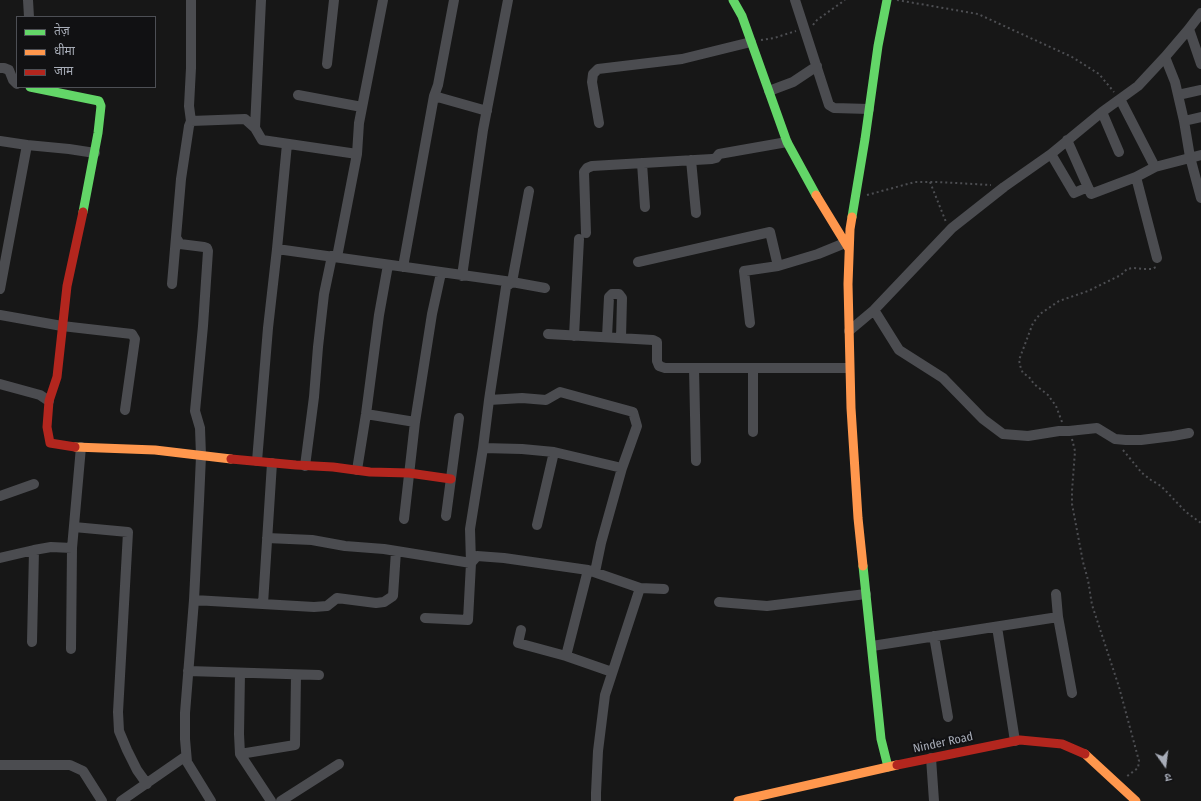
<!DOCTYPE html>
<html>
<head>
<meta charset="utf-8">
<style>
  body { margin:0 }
  #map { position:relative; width:1201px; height:801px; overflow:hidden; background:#171717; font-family:"Fira Sans Condensed","Noto Sans Devanagari",sans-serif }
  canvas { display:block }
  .legend { position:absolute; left:16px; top:16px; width:140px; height:72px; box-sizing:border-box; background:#111113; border:1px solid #4d4f55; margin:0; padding:5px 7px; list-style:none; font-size:12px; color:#a8adb8 }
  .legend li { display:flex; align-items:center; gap:8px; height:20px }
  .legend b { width:20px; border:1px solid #4d4f55 }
  .north { position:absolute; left:1145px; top:745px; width:40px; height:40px; -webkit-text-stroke:3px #111113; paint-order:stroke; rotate:166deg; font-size:11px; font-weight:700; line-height:16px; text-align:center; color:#a8adb8 }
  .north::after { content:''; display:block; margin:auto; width:14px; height:18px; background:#a8adb8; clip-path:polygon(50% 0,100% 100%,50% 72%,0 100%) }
</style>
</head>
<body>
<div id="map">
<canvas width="1201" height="801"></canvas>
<ul class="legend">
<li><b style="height:5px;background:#63d668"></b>तेज़</li>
<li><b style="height:5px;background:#ff974d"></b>धीमा</li>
<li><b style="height:5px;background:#b3261e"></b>जाम</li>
</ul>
<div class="north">उ</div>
</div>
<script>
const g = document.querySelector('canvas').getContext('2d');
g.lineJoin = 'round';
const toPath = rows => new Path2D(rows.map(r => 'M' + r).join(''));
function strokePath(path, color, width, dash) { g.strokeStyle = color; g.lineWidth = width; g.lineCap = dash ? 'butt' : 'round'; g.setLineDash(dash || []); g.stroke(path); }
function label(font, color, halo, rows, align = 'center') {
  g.font = font + ' "Fira Sans Condensed",sans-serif'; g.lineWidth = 4; g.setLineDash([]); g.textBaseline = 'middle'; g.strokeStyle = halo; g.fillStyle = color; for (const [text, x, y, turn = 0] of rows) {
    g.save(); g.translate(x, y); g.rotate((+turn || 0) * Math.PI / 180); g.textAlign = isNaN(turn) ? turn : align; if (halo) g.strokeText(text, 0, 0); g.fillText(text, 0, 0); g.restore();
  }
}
strokePath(toPath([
  [897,0,978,14,1072,57,1099,74,1114,92],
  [813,25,817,20,845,0],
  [761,40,774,38,796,31],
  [930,182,946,222],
  [867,195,915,182,938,182,991,185],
  [1062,422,1056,406,1048,395,1034,384,1029,377,1023,373,1021,369,1019,360,1033,323,1040,314,1059,301,1088,291,1121,275,1127,269,1133,268,1143,269,1152,269,1156,267],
  [1072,439,1075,451,1072,491,1072,504,1083,562,1088,580,1092,605,1119,687,1139,761,1138,768,1126,777],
  [1123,450,1142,473,1151,480,1161,486,1186,512,1201,523]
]), '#4d4e52', 2, [2, 3]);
strokePath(toPath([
  [28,0,29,17],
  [795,0,829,105,834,108,869,109],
  [1189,29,1201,64],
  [1165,57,1175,82,1184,121,1190,157,1201,198],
  [327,64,334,0],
  [0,68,4,68,9,70,13,80,17,84],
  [769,91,793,82,817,66],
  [298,95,362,107],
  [1178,95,1201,90],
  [434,96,487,111],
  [1120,99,1155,167],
  [1102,112,1119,152],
  [191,121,245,119,255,128,262,140,357,154],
  [1184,121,1201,117],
  [599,123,592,82,593,74,598,69,682,59,751,42],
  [255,128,261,0],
  [1067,140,1091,194,1136,177,1155,167,1201,155],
  [0,141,27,145,69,149,95,153],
  [1051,154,1074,193,1088,187],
  [691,160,696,213],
  [642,163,645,207],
  [1136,177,1157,258],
  [529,191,512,282,506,287,489,400,483,448,522,449,554,452,622,468],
  [586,233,584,172,587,168,592,166,712,159,716,158,719,154,787,142],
  [177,239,180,244,204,247,207,248,208,251,203,326,195,411,200,428,201,456,199,501,194,600,185,713,185,739,187,762,211,801],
  [277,249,512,282,545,288],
  [337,257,357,154,359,123,383,0],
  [638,262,770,232,778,266],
  [403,267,434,96,438,85,454,0],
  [462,276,483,130,508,0],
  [172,284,181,179,189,126,191,121,189,106,191,68,191,0],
  [0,289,27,145],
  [874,310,899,350,943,378,983,419,1003,434,1028,436,1059,431,1069,431,1097,428,1115,439,1126,440,1141,440,1173,436,1189,433],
  [0,315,62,326,132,334,135,339,125,410],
  [750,323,744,271,778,266,818,254,845,243],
  [849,331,874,310,952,228,1004,187,1051,154,1102,112,1138,86,1165,57,1188,30,1201,13],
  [548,334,653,340,657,342,657,361,659,366,665,368,849,368],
  [574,336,579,239],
  [607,337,609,297,612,294,619,294,622,298,621,338],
  [694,368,696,461],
  [0,384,40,395,49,401],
  [489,400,522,398,546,400,560,392,633,412,637,426,622,468,601,543,595,572],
  [366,414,415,422],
  [753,432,753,368],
  [257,461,268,328,277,249,287,144],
  [305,466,314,397,318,347,324,294,332,256],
  [357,470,366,414,379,315,388,265],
  [0,496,34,484],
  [446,516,459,418],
  [404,519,415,422,432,314,441,273],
  [537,525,554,452],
  [74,527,128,532,118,712,119,731,127,750,137,770,147,784],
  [267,538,312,540,345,546,384,549,471,563,470,529,483,448],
  [0,558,34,550,51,547,72,548],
  [1056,594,1058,617,1072,693],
  [194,600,314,607,327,606,337,598,376,603,384,602,393,596,396,551],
  [719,602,767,606,866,594],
  [263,604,272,463],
  [425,618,468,620,471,563,477,556,504,558,588,570],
  [997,627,1015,741],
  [521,630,518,643,566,656],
  [934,636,948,717],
  [32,642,34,550],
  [872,646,1058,617],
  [71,649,72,548,81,447],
  [188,671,319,675],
  [612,672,566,656,588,570,640,588,664,589],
  [240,673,239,734,240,754,271,801],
  [240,754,295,745,296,675],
  [931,758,934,801],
  [0,765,70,765,83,771,102,801],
  [121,801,186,756],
  [281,801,339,764],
  [596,801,596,793,598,751,605,695,640,588]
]), '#4b4c50', 10);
strokePath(toPath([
  [733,0,742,16,787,142,816,195],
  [30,87,99,101,101,106,98,133,83,212],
  [852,217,865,139,878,46,887,0],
  [863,566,881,739,888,767]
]), '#63d668', 9);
strokePath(toPath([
  [816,195,849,249],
  [852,217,850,229,848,284,851,408,858,518,863,566],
  [75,447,155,450,231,459],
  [1085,754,1136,801],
  [738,801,897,765]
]), '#ff974d', 9);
strokePath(toPath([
  [75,447,50,443,47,427,49,401,57,377,67,286,83,212],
  [231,459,296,465,333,467,370,472,409,473,451,479],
  [897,765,1020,740,1062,744,1085,754]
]), '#b3261e', 9);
label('12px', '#a8adb8', '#111113', [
  ["Ninder Road",943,743,-12]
]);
</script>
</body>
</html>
